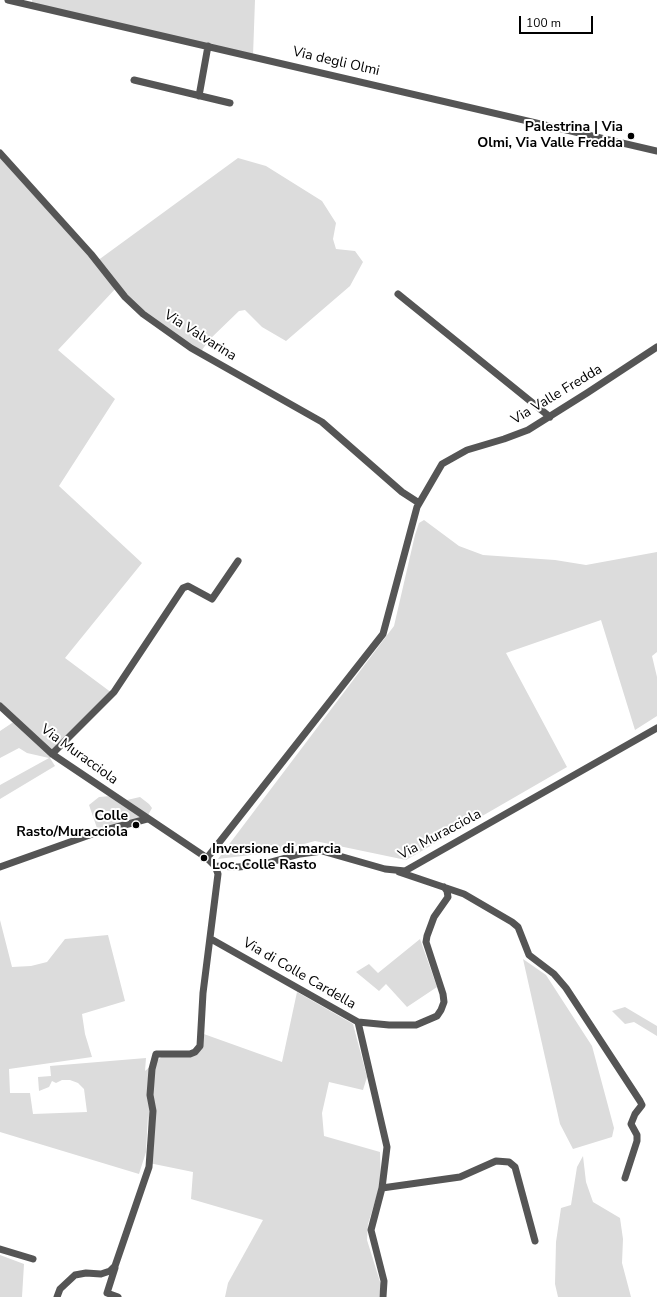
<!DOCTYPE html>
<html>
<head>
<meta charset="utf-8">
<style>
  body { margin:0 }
  #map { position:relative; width:657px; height:1297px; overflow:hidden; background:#fff; font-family:"Nunito Sans",sans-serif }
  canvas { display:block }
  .scale { position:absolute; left:519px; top:16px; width:74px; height:18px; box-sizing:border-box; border:2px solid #000; border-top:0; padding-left:5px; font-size:12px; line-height:14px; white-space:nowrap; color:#000; -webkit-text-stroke:3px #fff; paint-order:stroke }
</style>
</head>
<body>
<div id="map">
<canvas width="657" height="1297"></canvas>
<div class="scale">100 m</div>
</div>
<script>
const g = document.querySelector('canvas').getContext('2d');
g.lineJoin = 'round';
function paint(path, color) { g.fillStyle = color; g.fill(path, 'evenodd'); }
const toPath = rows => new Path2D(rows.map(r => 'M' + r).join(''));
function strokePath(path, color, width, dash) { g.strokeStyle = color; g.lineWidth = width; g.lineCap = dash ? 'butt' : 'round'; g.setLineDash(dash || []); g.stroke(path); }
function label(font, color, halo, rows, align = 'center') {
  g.font = font + ' "Nunito Sans",sans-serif'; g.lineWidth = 4; g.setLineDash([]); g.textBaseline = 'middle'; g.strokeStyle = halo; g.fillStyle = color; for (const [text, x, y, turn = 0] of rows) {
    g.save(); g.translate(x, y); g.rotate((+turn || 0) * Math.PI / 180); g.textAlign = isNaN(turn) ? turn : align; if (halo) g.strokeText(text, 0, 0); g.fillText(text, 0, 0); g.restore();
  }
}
paint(toPath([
  [32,0,255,0,253,56,32,5],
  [0,153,97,261,238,158,266,166,322,201,336,223,333,239,336,249,355,251,363,262,350,286,286,341,262,327,245,310,239,311,209,340,200,353,143,314,117,287,58,350,115,399,59,486,142,563,65,658,112,693,52,754,50,758,55,766,0,799,0,785,49,758,27,753,19,748,0,758,0,731,15,721,0,706],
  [424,520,459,546,483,555,555,560,586,565,657,552,657,652,652,656,657,677,657,716,635,730,601,620,506,653,567,767,406,860,315,841,275,852,218,859,394,626,415,535,419,523],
  [111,796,127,800,140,797,149,804,152,808,147,817,97,828,89,805,99,797],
  [0,920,12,967,31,966,47,962,65,939,108,935,125,1001,82,1014,85,1034,92,1057,9,1069,10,1093,30,1093,33,1114,87,1112,84,1089,78,1083,70,1080,62,1080,56,1083,52,1081,49,1087,39,1091,38,1077,51,1076,50,1066,146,1058,145,1071,165,1054,190,1054,199,1048,201,1033,282,1062,297,992,353,1024,367,1077,363,1090,329,1082,322,1113,324,1136,380,1152,381,1182,368,1224,367,1240,381,1285,379,1297,225,1297,228,1283,263,1220,191,1199,193,1172,149,1163,148,1115,146,1152,139,1174,0,1132],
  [420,939,437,987,407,1007,386,984,379,991,356,972,369,964,378,973],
  [523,959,546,975,592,1046,614,1128,612,1137,573,1149,560,1124],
  [625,1007,657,1026,657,1036,634,1022,625,1024,612,1011],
  [583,1156,586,1182,593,1202,620,1218,623,1239,622,1263,631,1297,558,1297,555,1284,556,1242,561,1208,571,1205,577,1167],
  [0,1255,24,1264,22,1297,0,1297]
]), '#dcdcdc');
strokePath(toPath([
  [8,0,657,151],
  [134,80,230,103],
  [199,96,208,46],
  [0,153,91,254,125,297,143,314,191,348,322,422,402,492,419,503],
  [398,294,550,417],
  [0,706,52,754,207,858,215,866,218,874,203,993,200,1046,195,1052,190,1054,156,1054,152,1069,150,1095,153,1111,149,1167,115,1266,110,1271,101,1274,86,1273,75,1275,60,1289,57,1297],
  [52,754,114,692,183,588,188,586,212,599,238,561],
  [207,858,383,634,417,507,442,464,467,450,504,439,528,430,587,393,657,347],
  [215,866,238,867,260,865,300,854,322,851,385,869,405,871,657,728],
  [0,867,98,832,147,819],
  [399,872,464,894,512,922,518,927,529,955,554,974,566,988,640,1101,642,1105,635,1114,631,1124,637,1135,637,1141,625,1178],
  [211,939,358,1022,387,1147,382,1188,371,1230,384,1281,383,1297],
  [358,1022,389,1025,416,1025,437,1016,441,1010,444,1002,443,994,426,942,427,936,434,917,448,897,447,891,444,887],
  [382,1188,460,1177,496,1161,509,1162,515,1167,535,1241],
  [0,1249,33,1259],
  [115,1268,107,1293,118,1297]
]), '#555', 7);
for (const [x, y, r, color] of [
  [631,136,4,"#000"],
  [136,825,4,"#000"],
  [204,858,4,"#000"]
]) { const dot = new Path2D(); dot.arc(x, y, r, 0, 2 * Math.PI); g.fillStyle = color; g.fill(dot); strokePath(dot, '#fff', 1.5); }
label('14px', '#000', '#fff', [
  ["Via degli Olmi",336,62,13],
  ["Via Valvarina",200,336,32],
  ["Via Valle Fredda",557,395,-31],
  ["Via Muracciola",79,755,36],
  ["Via Muracciola",440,835,-28],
  ["Via di Colle Cardella",299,974,30]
]);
label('bold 14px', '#000', '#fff', [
  ["Palestrina | Via",623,128],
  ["Olmi, Via Valle Fredda",623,144],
  ["Colle",128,817],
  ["Rasto/Muracciola",128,833],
  ["Inversione di marcia",212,850,"left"],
  ["Loc. Colle Rasto",212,866,"left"]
], 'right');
</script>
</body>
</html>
